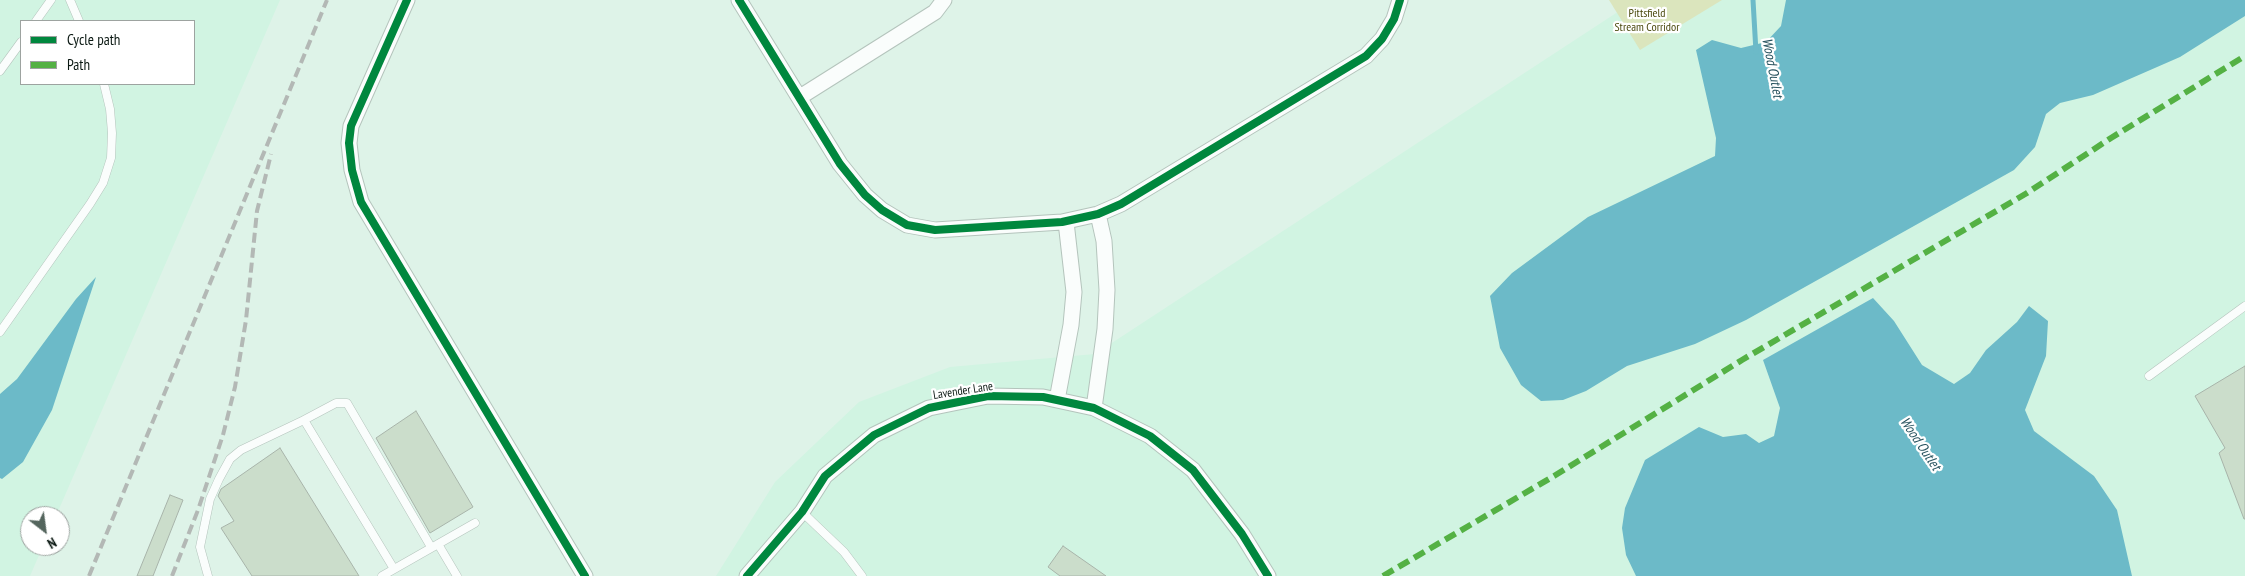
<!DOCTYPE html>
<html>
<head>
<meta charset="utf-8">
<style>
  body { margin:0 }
  #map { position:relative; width:2245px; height:576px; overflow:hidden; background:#def3e8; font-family:"PT Sans Narrow",sans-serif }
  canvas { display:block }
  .legend { position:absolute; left:20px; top:20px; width:175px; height:65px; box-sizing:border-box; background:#fff; border:1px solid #9da3a0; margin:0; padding:6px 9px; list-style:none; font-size:15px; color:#0a1812 }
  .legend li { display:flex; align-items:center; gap:10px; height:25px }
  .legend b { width:25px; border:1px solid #9da3a0 }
  .north { position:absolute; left:20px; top:506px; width:50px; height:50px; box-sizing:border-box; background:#fff; border:1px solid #9da3a0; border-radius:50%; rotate:150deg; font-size:14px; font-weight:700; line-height:20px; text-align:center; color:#0a1812 }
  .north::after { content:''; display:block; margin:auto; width:18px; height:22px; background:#54655d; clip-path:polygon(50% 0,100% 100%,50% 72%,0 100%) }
</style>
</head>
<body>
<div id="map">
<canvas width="2245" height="576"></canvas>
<ul class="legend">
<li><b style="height:6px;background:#00873e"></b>Cycle path</li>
<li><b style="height:6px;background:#54b144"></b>Path</li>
</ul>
<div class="north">N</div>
</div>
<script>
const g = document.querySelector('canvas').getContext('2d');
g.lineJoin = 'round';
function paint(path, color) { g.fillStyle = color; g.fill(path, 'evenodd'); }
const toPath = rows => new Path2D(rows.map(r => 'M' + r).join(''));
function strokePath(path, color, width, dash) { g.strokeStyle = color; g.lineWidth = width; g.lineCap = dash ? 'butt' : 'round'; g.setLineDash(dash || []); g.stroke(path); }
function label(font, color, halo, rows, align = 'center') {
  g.font = font + ' "PT Sans Narrow",sans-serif'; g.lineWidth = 4.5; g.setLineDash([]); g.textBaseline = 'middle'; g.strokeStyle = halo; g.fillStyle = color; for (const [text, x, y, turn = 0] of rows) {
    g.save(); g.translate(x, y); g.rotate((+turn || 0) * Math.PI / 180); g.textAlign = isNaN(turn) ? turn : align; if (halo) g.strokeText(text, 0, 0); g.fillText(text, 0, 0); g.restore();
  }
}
paint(toPath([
  [0,0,280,0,56,516,30,516,30,546,43,546,30,576,0,576],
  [21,21,194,21,194,84,21,84],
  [1636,0,2245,0,2245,576,716,576,775,482,859,402,950,367,1095,354]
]), '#d1f4e2');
paint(toPath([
  [1609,0,1722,0,1640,50]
]), '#dbe5bd');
paint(toPath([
  [1786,0,2245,0,2245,16,2180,57,2093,95,2060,103,2046,114,2035,147,2014,170,1746,320,1695,344,1627,366,1586,391,1563,400,1541,401,1521,385,1500,348,1490,296,1512,273,1588,217,1715,156,1716,138,1696,50,1712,40,1741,48,1766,42,1781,26],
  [96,277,52,410,23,462,2,479,0,478,0,394,17,379,76,299],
  [1873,298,1894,321,1922,365,1954,384,1970,373,1986,350,2017,322,2029,306,2048,321,2046,356,2025,410,2034,431,2094,476,2117,510,2132,576,1636,576,1626,555,1622,528,1625,508,1645,460,1699,427,1723,437,1746,434,1759,443,1774,436,1780,408,1763,360]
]), '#6cbac8');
strokePath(toPath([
  [1753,0,1756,52]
]), '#6cbac8', 5);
const building = toPath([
  [2245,366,2245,519,2244,519,2219,453,2225,448,2195,396,2245,366],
  [416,411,473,507,430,533,376,438,416,411],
  [280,448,359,576,252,576,221,528,234,521,218,496,221,489,280,448],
  [170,495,183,500,153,576,137,576,170,495],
  [1063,546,1106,576,1060,576,1048,567,1063,546]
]);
paint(building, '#cbddcb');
strokePath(building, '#a8b4aa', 1);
const lane = toPath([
  [70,0,79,21],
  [36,21,51,0],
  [0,71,21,42],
  [0,332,90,204,103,183,111,158,112,133,110,109,104,84],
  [2149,376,2245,306],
  [304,420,336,403,347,403,431,547],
  [802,512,844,552,862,576],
  [438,544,457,576],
  [208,576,200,547,210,499,219,479,230,459,241,450,304,420,394,569],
  [382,576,475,523]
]);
const street = toPath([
  [407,0,351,126,349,143,352,170,361,202,585,576],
  [739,0,840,164,865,195,882,210,907,225,935,230,1062,222,1098,214,1121,204,1366,56,1382,39,1394,19,1400,0],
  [800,97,935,12,944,0],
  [1057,400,1071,325,1074,292,1066,222],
  [1094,408,1105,329,1107,290,1104,241,1098,214],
  [747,576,802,512,825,476,874,435,929,408,988,396,1043,397,1094,408,1150,436,1193,470,1242,534,1268,576]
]);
strokePath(lane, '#b4c4bc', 9);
strokePath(street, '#b4c4bc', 17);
strokePath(lane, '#fafdfc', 8);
strokePath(street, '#fafdfc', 15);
strokePath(toPath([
  [89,576,327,0],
  [172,576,198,510,223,435,235,387,246,320,257,211,271,154]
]), '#b3b8b5', 4, [10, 5]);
strokePath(toPath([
  [1383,576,1554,476,1742,360,2027,193,2111,138,2245,56]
]), '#54b144', 6, [12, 6]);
strokePath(toPath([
  [407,0,351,126,349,143,352,170,361,202,585,576],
  [739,0,840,164,865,195,882,210,907,225,935,230,1062,222,1098,214,1121,204,1366,56,1382,39,1394,19,1400,0],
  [747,576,802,512,825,476,874,435,929,408,988,396,1043,397,1094,408,1150,436,1193,470,1242,534,1268,576]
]), '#00873e', 8);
label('12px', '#4a490e', '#fff', [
  ["Pittsfield",1647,14],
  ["Stream Corridor",1647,28]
]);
label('12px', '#0a1812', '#fff', [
  ["Lavender Lane",963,391,-9]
]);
label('italic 14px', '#28535f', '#fff', [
  ["Wood Outlet",1772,68,79],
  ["Wood Outlet",1920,444,56]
]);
</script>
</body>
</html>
